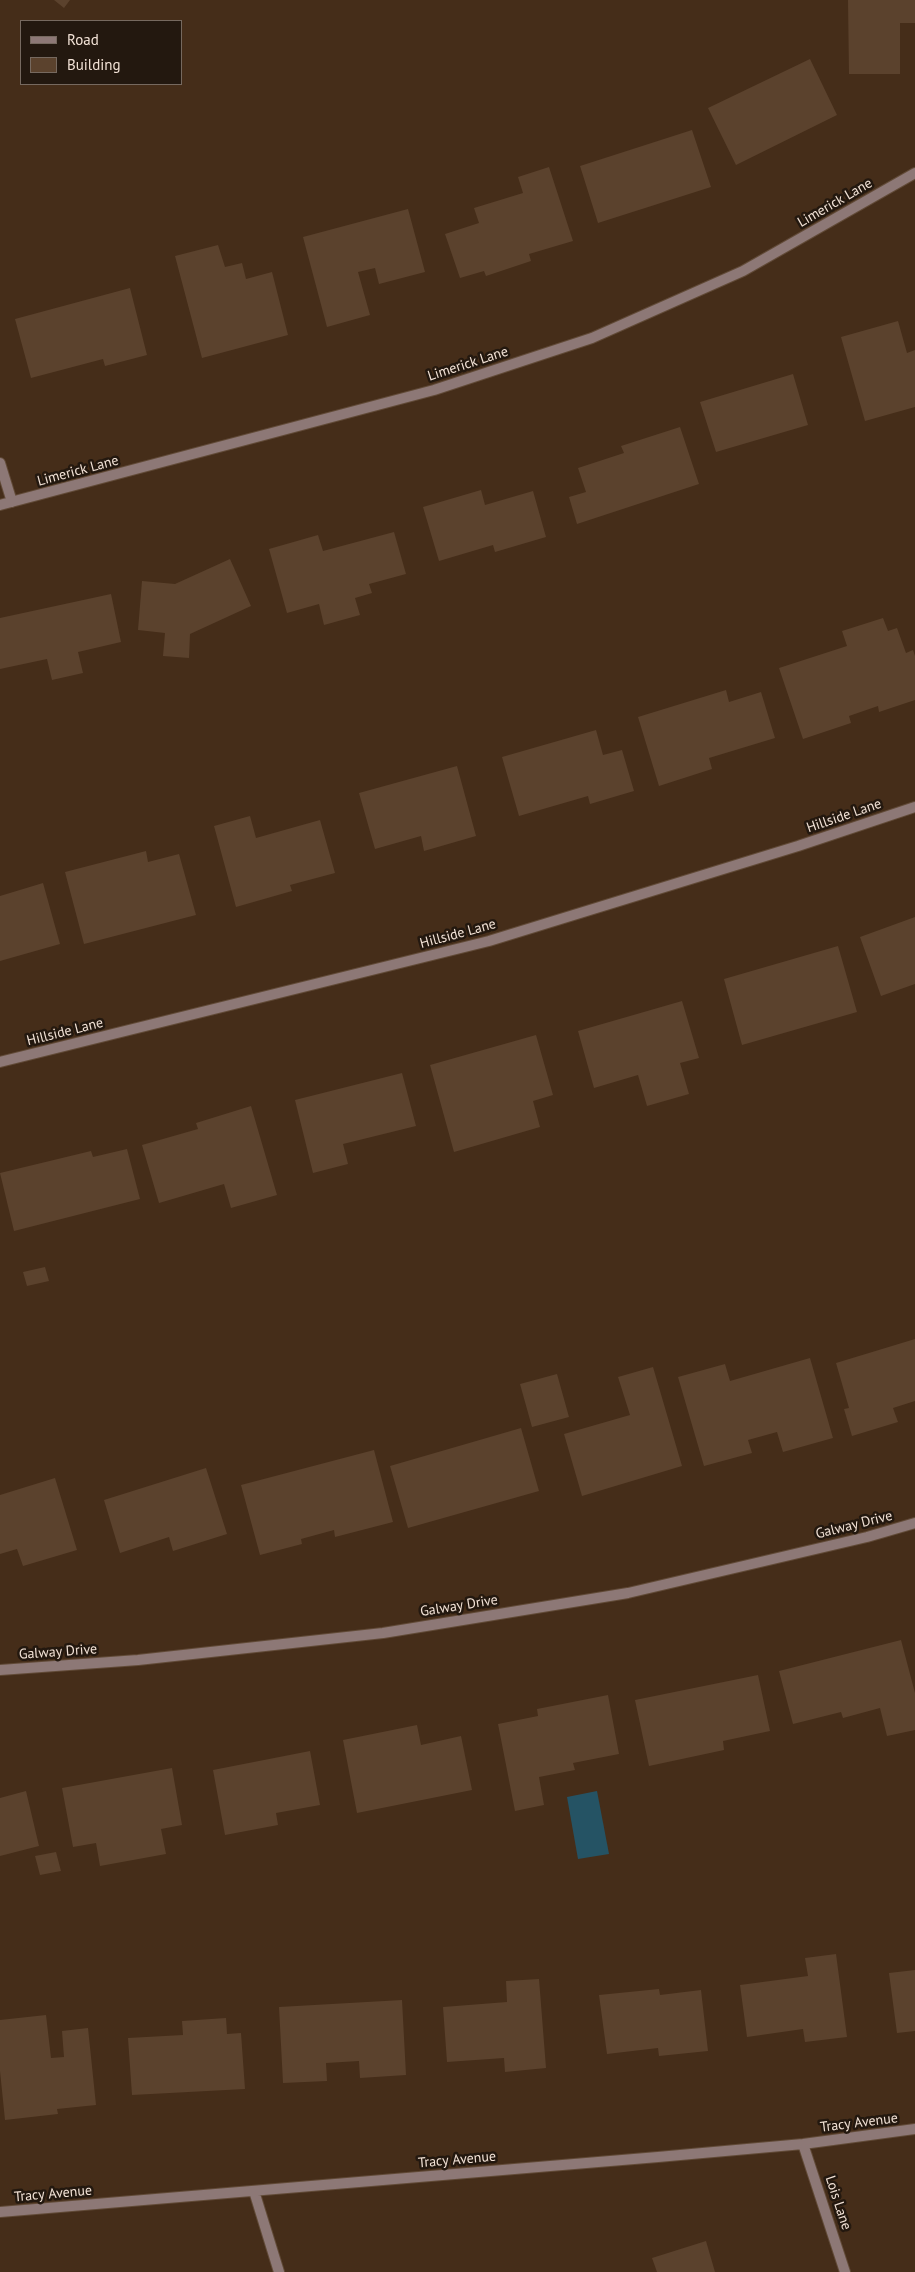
<!DOCTYPE html>
<html>
<head>
<meta charset="utf-8">
<style>
  body { margin:0 }
  #map { position:relative; width:915px; height:2272px; overflow:hidden; background:#452d19; font-family:"PT Sans",sans-serif }
  canvas { display:block }
  .legend { position:absolute; left:20px; top:20px; width:162px; height:65px; box-sizing:border-box; background:#23180f; border:1px solid #76695f; margin:0; padding:6px 9px; list-style:none; font-size:15px; color:#f2e2d6 }
  .legend li { display:flex; align-items:center; gap:10px; height:25px }
  .legend b { width:25px; border:1px solid #76695f }
</style>
</head>
<body>
<div id="map">
<canvas width="915" height="2272"></canvas>
<ul class="legend">
<li><b style="height:6px;background:#8d7876"></b>Road</li>
<li><b style="height:14px;background:#5b422d"></b>Building</li>
</ul>
</div>
<script>
const g = document.querySelector('canvas').getContext('2d');
g.lineJoin = 'round';
function paint(path, color) { g.fillStyle = color; g.fill(path, 'evenodd'); }
const toPath = rows => new Path2D(rows.map(r => 'M' + r).join(''));
function strokePath(path, color, width, dash) { g.strokeStyle = color; g.lineWidth = width; g.lineCap = dash ? 'butt' : 'round'; g.setLineDash(dash || []); g.stroke(path); }
function label(font, color, halo, rows, align = 'center') {
  g.font = font + ' "PT Sans",sans-serif'; g.lineWidth = 5; g.setLineDash([]); g.textBaseline = 'middle'; g.strokeStyle = halo; g.fillStyle = color; for (const [text, x, y, turn = 0] of rows) {
    g.save(); g.translate(x, y); g.rotate((+turn || 0) * Math.PI / 180); g.textAlign = isNaN(turn) ? turn : align; if (halo) g.strokeText(text, 0, 0); g.fillText(text, 0, 0); g.restore();
  }
}
paint(toPath([
  [597,1791,609,1854,578,1859,567,1797]
]), '#255364');
paint(toPath([
  [54,0,70,0,64,8],
  [848,0,915,0,915,23,900,23,900,74,849,74],
  [810,59,837,115,736,165,708,108],
  [692,130,711,187,598,223,580,166],
  [549,167,573,241,529,254,531,261,486,276,484,271,460,278,445,234,479,223,474,208,523,193,518,177],
  [408,209,425,272,379,284,375,268,358,272,370,315,327,327,303,237],
  [218,245,225,267,242,263,246,279,272,272,288,335,202,358,175,256],
  [130,288,147,355,105,366,103,359,31,378,15,319],
  [898,321,907,353,915,350,915,407,865,421,841,337],
  [793,374,808,425,716,452,700,402],
  [680,427,699,484,577,524,569,497,586,492,578,468,624,453,621,446],
  [481,490,485,505,533,491,546,537,495,552,493,545,439,561,423,507],
  [394,532,406,574,369,584,372,593,355,598,360,615,324,625,319,604,287,613,269,549,318,535,323,551],
  [230,559,251,606,190,634,189,658,163,656,165,633,138,630,142,581,175,584],
  [111,594,121,642,78,652,83,673,52,680,47,659,0,669,0,618],
  [883,618,888,631,897,628,906,653,913,650,915,656,915,700,879,712,878,706,849,716,851,723,803,739,779,668,847,646,842,631],
  [726,690,729,702,761,692,775,738,709,758,712,769,659,786,638,717],
  [596,730,603,755,622,750,634,791,590,804,588,796,519,816,502,757],
  [457,766,476,836,424,851,421,836,375,849,359,793],
  [250,816,256,838,320,820,335,873,290,885,292,891,236,907,214,826],
  [146,851,148,862,179,854,196,915,84,944,65,872],
  [43,883,60,944,0,961,0,896],
  [915,917,915,984,881,996,860,937],
  [838,946,857,1012,742,1045,724,979],
  [682,1001,699,1058,680,1063,689,1094,647,1106,638,1075,594,1088,578,1031],
  [536,1035,553,1095,533,1101,540,1127,454,1152,430,1065],
  [402,1073,416,1126,343,1144,348,1164,313,1173,295,1100],
  [251,1106,277,1195,231,1208,224,1184,159,1203,142,1145,198,1129,196,1123],
  [127,1149,140,1199,14,1231,0,1173,91,1151,93,1157],
  [45,1267,49,1281,27,1286,23,1272],
  [915,1339,915,1401,893,1408,898,1422,852,1436,844,1409,849,1408,836,1363],
  [810,1358,833,1438,783,1452,777,1432,748,1440,752,1453,704,1466,678,1377,725,1364,730,1381],
  [653,1367,682,1466,582,1496,564,1434,630,1415,618,1377],
  [557,1374,569,1417,532,1427,520,1384],
  [521,1428,539,1491,408,1528,390,1466],
  [374,1450,393,1522,335,1537,334,1530,301,1539,302,1544,260,1555,241,1485],
  [206,1468,227,1534,173,1551,169,1537,120,1553,104,1500],
  [55,1478,77,1550,23,1566,17,1549,0,1554,0,1495],
  [901,1640,915,1693,915,1730,887,1736,880,1708,843,1718,841,1712,793,1724,779,1671],
  [758,1675,770,1731,723,1741,724,1750,649,1766,635,1700],
  [608,1695,619,1754,573,1763,575,1770,539,1777,544,1805,515,1811,498,1724,538,1716,537,1709],
  [417,1725,421,1745,461,1736,472,1790,357,1813,343,1740],
  [310,1751,320,1805,276,1813,278,1825,225,1835,213,1770],
  [172,1768,182,1825,161,1829,166,1854,100,1866,96,1843,73,1847,62,1788],
  [26,1791,39,1846,0,1856,0,1798],
  [56,1852,61,1871,40,1875,35,1856],
  [836,1954,847,2037,805,2042,803,2029,747,2037,740,1985,808,1976,805,1958],
  [915,1970,915,2031,897,2033,889,1973],
  [539,1979,546,2068,505,2072,504,2058,447,2062,443,2007,507,2002,506,1981],
  [659,1989,660,1995,701,1990,708,2051,659,2056,658,2048,607,2054,599,1995],
  [402,2000,406,2075,360,2078,359,2061,326,2063,327,2081,283,2083,279,2007],
  [46,2015,51,2058,64,2057,62,2031,88,2028,96,2105,57,2109,58,2114,5,2120,0,2071,0,2020],
  [226,2018,227,2034,241,2033,245,2089,132,2095,128,2038,183,2035,182,2021],
  [706,2241,715,2272,657,2272,652,2258]
]), '#5b422d');
const street = toPath([
  [0,463,12,502],
  [0,505,434,390,592,338,743,271,915,173],
  [0,1062,489,941,798,846,915,807],
  [0,1670,138,1660,383,1633,628,1593,867,1537,915,1523],
  [803,2144,845,2272],
  [254,2191,279,2272],
  [0,2212,658,2157,803,2144,915,2129]
]);
strokePath(street, '#614a37', 12);
strokePath(street, '#8d7876', 10);
label('14px', '#f2e2d6', '#23180f', [
  ["Limerick Lane",835,203,-30],
  ["Limerick Lane",468,364,-18],
  ["Limerick Lane",78,471,-15],
  ["Hillside Lane",844,816,-19],
  ["Hillside Lane",458,934,-15],
  ["Hillside Lane",65,1032,-14],
  ["Galway Drive",854,1525,-14],
  ["Galway Drive",459,1606,-9],
  ["Galway Drive",58,1652,-4],
  ["Tracy Avenue",859,2123,-7],
  ["Tracy Avenue",457,2160,-5],
  ["Tracy Avenue",53,2194,-5],
  ["Lois Lane",838,2203,72]
]);
</script>
</body>
</html>
